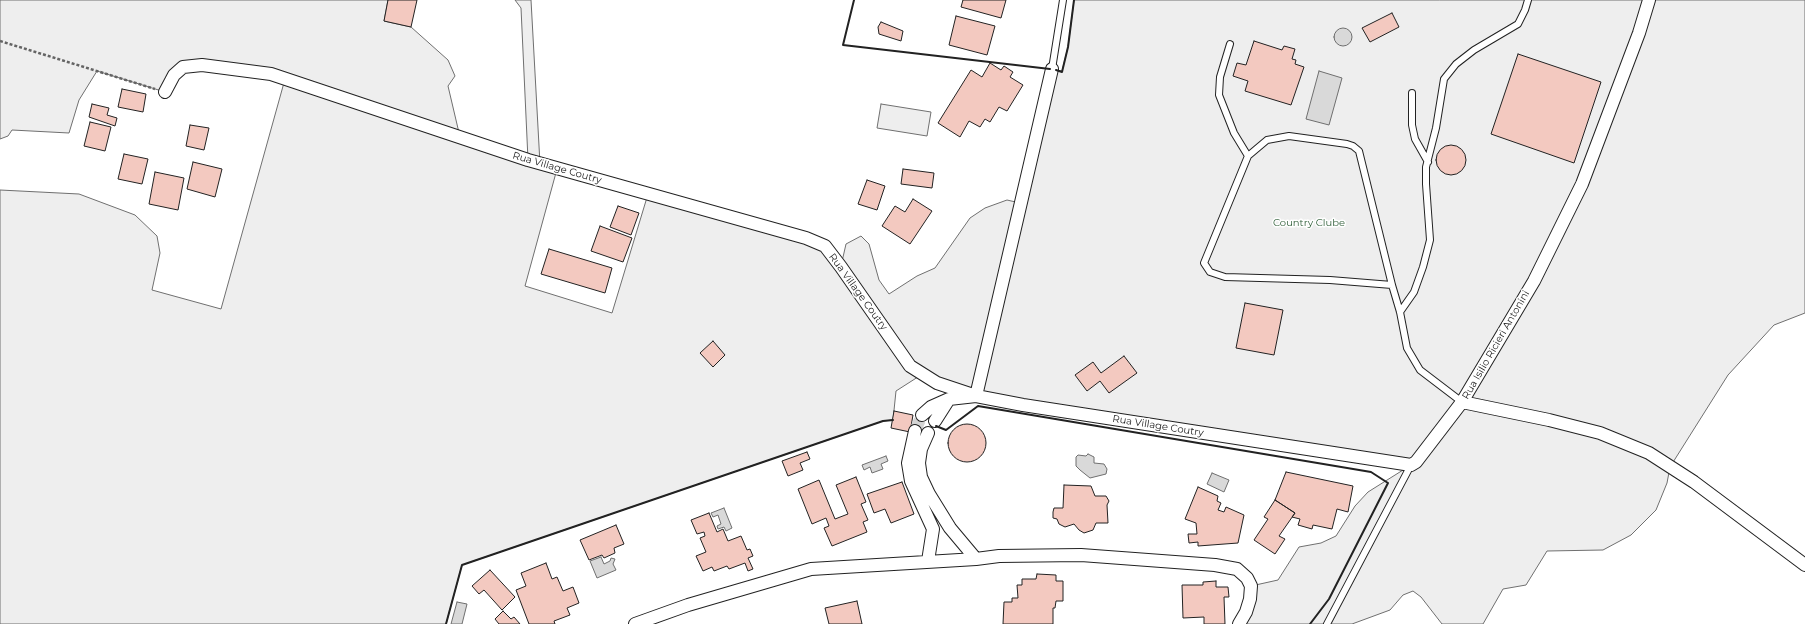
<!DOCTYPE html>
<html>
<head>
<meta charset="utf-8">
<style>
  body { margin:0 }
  canvas { display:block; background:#fff }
</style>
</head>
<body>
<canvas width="1805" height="624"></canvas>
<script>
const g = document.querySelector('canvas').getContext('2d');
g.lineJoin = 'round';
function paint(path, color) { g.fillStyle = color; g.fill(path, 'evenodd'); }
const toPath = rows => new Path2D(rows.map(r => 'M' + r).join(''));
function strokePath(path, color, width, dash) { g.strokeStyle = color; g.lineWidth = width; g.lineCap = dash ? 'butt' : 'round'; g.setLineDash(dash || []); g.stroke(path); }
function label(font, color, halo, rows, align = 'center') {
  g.font = font + ' Montserrat,sans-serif'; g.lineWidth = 3; g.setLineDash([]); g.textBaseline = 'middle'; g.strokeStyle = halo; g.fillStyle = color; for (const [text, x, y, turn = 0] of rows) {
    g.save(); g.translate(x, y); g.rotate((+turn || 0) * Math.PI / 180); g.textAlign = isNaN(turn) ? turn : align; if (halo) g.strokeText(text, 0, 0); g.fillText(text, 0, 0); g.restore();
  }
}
const green = toPath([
  [0,0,388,0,384,21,411,27,448,60,455,76,448,86,460,137,528,160,521,8,515,0,531,0,540,164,557,169,525,286,612,313,648,194,806,238,841,266,846,244,861,236,869,244,879,280,889,294,917,276,935,268,970,218,985,208,1007,200,1020,203,1052,69,1062,71,1068,47,1074,0,1805,0,1805,313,1774,325,1728,375,1670,467,1667,483,1656,510,1631,535,1603,550,1547,551,1526,585,1503,589,1483,624,1442,624,1421,597,1413,591,1403,595,1390,610,1352,624,1239,624,1251,586,1278,580,1299,547,1321,543,1336,536,1355,506,1368,492,1411,465,1023,405,921,375,896,391,893,420,883,421,462,565,446,624,0,624,0,190,79,194,135,215,157,236,160,253,152,290,221,309,285,79,183,68,165,92,97,71,79,100,69,133,12,130,8,136,0,139,0,0],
  [881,104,931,112,927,136,877,128,881,104]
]);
paint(green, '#eee');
strokePath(green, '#6f6f6f', 1);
const water = toPath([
  '1334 37a9 9 0 1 1 18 0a9 9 0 1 1-18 0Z',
  [1319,71,1342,78,1329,125,1306,119,1319,71],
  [1088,454,1094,457,1094,463,1104,464,1107,469,1106,474,1090,478,1080,470,1076,466,1076,457,1078,455,1086,456,1088,454],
  [886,456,888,461,881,464,883,469,872,473,870,467,864,470,862,465,886,456],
  [1212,473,1229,480,1224,492,1207,484,1212,473],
  [724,508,732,528,726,531,724,527,718,529,717,526,721,524,718,515,713,517,711,513,724,508],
  [601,557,604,564,610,561,611,558,615,559,613,564,616,570,597,578,590,561,601,557],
  [457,602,467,604,462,624,451,624,457,602]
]);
paint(water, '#d9d9d9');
strokePath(water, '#6f6f6f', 1);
const building = toPath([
  [388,0,417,0,411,27,384,21,388,0],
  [963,0,1006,0,1001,18,961,7,963,0],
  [1392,13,1399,27,1370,42,1362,28,1392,13],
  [956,16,995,26,987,55,949,45,956,16],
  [881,22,903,31,901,41,879,34,878,27,881,22],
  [1254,41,1282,50,1284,46,1295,49,1292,59,1296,60,1295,64,1304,67,1291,105,1245,91,1248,81,1233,76,1237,63,1246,65,1254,41],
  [1518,54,1601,82,1574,163,1491,134,1518,54],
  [990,63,1001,70,1004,66,1013,72,1010,77,1023,85,1007,111,999,107,990,122,985,119,980,127,969,121,960,137,938,123,971,70,982,77,990,63],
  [122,89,146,94,143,112,118,107,122,89],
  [92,104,109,108,107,115,117,118,115,126,89,117,92,104],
  [90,122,111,127,105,151,84,146,90,122],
  [190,125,209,128,204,150,186,146,190,125],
  '1436 160a15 15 0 1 1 30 0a15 15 0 1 1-30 0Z',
  [124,154,148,159,142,184,118,179,124,154],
  [193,162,222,169,215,197,187,189,193,162],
  [903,169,934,173,932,188,901,184,903,169],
  [155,172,184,178,178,210,149,204,155,172],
  [867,180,885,186,877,210,858,204,867,180],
  [913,199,932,211,910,244,882,226,895,206,905,212,913,199],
  [618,206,639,213,631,235,610,227,618,206],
  [600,226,632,238,623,262,591,251,600,226],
  [549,249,612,268,605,293,541,274,549,249],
  [1245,303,1283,310,1274,355,1236,348,1245,303],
  [713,341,725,355,713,367,700,353,713,341],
  [1124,356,1137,373,1109,393,1100,381,1087,391,1075,375,1093,362,1101,373,1124,356],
  [894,411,913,415,910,432,891,428,894,411],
  '948 443a19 19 0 1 1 38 0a19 19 0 1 1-38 0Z',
  [807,452,810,459,800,463,803,470,788,476,782,461,807,452],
  [1286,472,1353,486,1348,512,1337,509,1332,529,1313,525,1312,529,1298,525,1300,519,1292,517,1295,513,1275,500,1286,472],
  [856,477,866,502,861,504,868,520,863,522,867,532,832,546,824,528,829,526,826,518,812,524,798,489,819,480,835,519,848,514,836,485,856,477],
  [902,482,914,514,891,523,885,509,874,513,867,494,902,482],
  [1064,485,1091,486,1095,496,1106,496,1109,501,1107,505,1108,523,1096,523,1093,530,1084,533,1079,530,1074,524,1065,527,1059,524,1057,519,1053,518,1053,512,1054,508,1063,508,1064,485],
  [1198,487,1218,496,1217,501,1221,503,1218,510,1224,512,1226,507,1244,515,1238,543,1198,546,1198,542,1189,543,1188,534,1197,534,1196,523,1185,519,1198,487],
  [1275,500,1295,513,1279,536,1285,539,1275,554,1254,540,1268,519,1264,517,1275,500],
  [709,513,717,532,723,529,728,541,741,536,747,550,750,549,753,556,748,558,753,569,748,571,745,563,729,569,727,566,714,571,712,567,703,571,696,556,706,552,700,538,705,536,704,532,697,534,691,520,709,513],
  [616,525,624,544,614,548,615,553,604,558,602,555,589,560,580,540,616,525],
  [546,563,552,579,557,577,563,591,573,587,579,603,567,608,570,615,554,621,555,624,529,624,516,590,526,586,521,573,546,563],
  [490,570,515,597,502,610,484,590,479,594,472,586,490,570],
  [1037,574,1056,575,1056,581,1063,581,1063,601,1056,601,1055,608,1053,608,1053,624,1003,624,1004,602,1012,602,1012,598,1018,598,1017,585,1022,585,1022,579,1036,579,1037,574],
  [1216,581,1216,587,1228,587,1229,597,1224,597,1225,624,1204,624,1204,617,1183,618,1182,585,1203,585,1203,582,1216,581],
  [857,601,862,624,829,624,825,608,857,601],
  [503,611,511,619,514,617,520,624,499,624,495,619,503,611]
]);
paint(building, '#f3c9c0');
strokePath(building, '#222', 1);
strokePath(toPath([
  [915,431,922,415]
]), '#d3d3d3', 12, [12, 6]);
const lane = toPath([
  [1230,44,1220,77,1219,95,1234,133,1248,156],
  [1052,69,1063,0],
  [1412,93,1412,125,1415,139,1428,162],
  [1392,285,1330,280,1225,277,1210,272,1204,263,1248,156,1267,140,1289,136,1347,144,1353,146,1359,151,1392,285,1400,312,1407,348,1420,370,1462,402],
  [1400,312,1414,292,1423,267,1430,240,1426,184,1426,167,1436,128,1444,79,1456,64,1474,50,1518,24,1525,10,1528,0],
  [1327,624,1411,465]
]);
const street = toPath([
  [165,92,174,75,183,67,202,65,271,74,528,160,806,238,825,246,841,267,910,366,937,383,976,396,1023,405,1411,465,1416,462,1462,402,1534,281,1582,184,1639,33,1649,0],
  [1462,402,1549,420,1600,433,1649,453,1694,482,1805,565],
  [922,415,931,407,949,399,976,396,1052,69],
  [935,421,949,399],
  [915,431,908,463,911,481,933,529,928,561],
  [928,433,921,449,919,463,921,477,929,494,950,528,976,559],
  [635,624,688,605,811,569,976,559,999,556,1081,555,1215,565,1237,569,1247,578,1251,586,1250,599,1246,612,1239,624]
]);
strokePath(lane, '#222', 8);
strokePath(street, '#222', 14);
strokePath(toPath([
  [0,41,155,89]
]), '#646464', 2.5, [3, 2]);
strokePath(lane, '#fff', 6);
strokePath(street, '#fff', 12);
strokePath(toPath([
  [854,0,843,45,1050,69],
  [1056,70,1062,72,1068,47,1074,0],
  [936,426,946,430,978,406,1371,472,1388,483,1329,599,1310,624],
  [446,624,462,565,883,421,893,420]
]), '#222', 2);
label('10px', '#222', '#fff', [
  ["Rua Village Coutry",557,168,16],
  ["Rua Village Coutry",858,292,54],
  ["Rua Isilio Ricieri Antonini",1496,345,-60],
  ["Rua Village Coutry",1158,426,9]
]);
label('10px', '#2f5e38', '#fff', [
  ["Country Clube",1309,223]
]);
</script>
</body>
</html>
